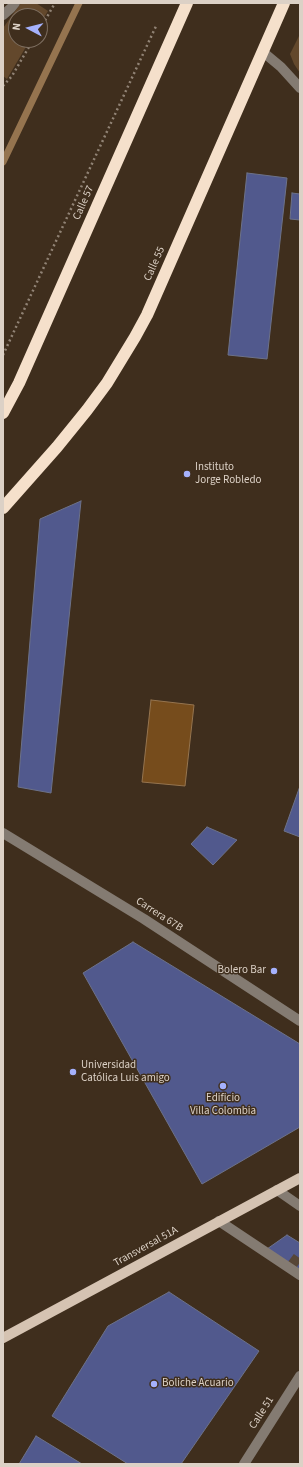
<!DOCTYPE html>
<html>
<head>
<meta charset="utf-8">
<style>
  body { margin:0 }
  #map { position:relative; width:303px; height:1467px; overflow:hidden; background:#3f2e1d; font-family:"Source Sans 3",sans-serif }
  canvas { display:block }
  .frame { position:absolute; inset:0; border:4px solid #dcd1c6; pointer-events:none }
  .north { position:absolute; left:8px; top:8px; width:40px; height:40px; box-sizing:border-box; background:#3f2e1d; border:1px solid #7e6f61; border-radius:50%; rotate:277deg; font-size:11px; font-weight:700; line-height:16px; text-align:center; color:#dcd1c6 }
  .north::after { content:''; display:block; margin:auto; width:14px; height:18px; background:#a5b1fc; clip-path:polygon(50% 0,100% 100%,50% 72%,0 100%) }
</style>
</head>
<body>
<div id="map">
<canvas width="303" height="1467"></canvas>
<div class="frame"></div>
<div class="north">N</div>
</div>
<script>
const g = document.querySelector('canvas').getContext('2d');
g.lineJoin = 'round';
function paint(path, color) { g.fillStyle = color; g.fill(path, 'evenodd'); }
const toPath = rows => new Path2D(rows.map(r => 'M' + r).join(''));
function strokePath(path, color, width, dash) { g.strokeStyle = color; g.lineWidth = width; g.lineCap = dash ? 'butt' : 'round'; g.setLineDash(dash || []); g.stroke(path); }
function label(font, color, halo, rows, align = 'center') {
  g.font = font + ' "Source Sans 3",sans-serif'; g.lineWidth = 3; g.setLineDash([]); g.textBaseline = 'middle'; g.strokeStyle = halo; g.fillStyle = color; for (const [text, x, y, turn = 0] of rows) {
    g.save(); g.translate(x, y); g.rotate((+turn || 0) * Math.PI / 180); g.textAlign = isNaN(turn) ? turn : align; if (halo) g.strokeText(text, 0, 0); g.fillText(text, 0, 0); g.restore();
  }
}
paint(toPath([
  [21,3,36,3,48,11,40,24,40,16,16,16,16,40,30,40,7,79,3,76,3,28],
  [300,34,300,73,294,64,290,54]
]), '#63482c');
const water = toPath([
  [151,700,194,705,185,786,142,782,151,700]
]);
paint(water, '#764c1c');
strokePath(water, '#95744f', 1);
strokePath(toPath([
  [3,162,79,3]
]), '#95744f', 7);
const building = toPath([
  [247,173,287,178,267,359,228,355,247,173],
  [292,193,300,194,300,220,290,219,292,193],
  [81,501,51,793,18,787,40,519,81,501],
  [300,786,300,837,284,831,300,786],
  [207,827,237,840,213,865,191,844,207,827],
  [133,942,300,1044,300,1127,202,1184,83,973,133,942],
  [287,1235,300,1243,300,1270,267,1249,287,1235],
  [169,1292,259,1351,181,1464,128,1464,52,1416,108,1326,169,1292],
  [36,1436,82,1464,19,1464,36,1436]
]);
paint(building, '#51598d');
strokePath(building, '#6d7289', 1);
strokePath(toPath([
  [292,1265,300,1254]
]), '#574636', 10, [10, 5]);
strokePath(toPath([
  [40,29,55,3],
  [3,86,12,76,33,40],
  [3,355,157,24]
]), '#918375', 2.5, [2, 3]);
strokePath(toPath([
  [3,15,11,8,15,3],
  [263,52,281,67,300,88],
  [3,833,144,919,300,1021],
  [277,1190,300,1206],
  [219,1221,300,1275],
  [244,1464,300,1376]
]), '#847b72', 10);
strokePath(toPath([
  [3,1338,300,1178]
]), '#d5c3b2', 10);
strokePath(toPath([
  [3,413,19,383,187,3],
  [3,508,57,447,87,410,107,383,135,337,147,315,284,3]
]), '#f5e0cb', 12);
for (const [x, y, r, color] of [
  [187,474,4,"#a5b1fc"],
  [274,971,4,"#a5b1fc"],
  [73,1072,4,"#a5b1fc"],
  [223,1086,4,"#a5b1fc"],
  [154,1384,4,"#a5b1fc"]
]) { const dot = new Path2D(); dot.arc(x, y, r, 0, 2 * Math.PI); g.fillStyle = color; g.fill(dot); strokePath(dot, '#3f2e1d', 1.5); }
label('11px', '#dcd1c6', '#3f2e1d', [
  ["Calle 57",84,203,-66],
  ["Calle 55",155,264,-66],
  ["Carrera 67B",159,915,33],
  ["Transversal 51A",146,1247,-29],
  ["Calle 51",262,1413,-57]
]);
label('11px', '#dcd1c6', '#3f2e1d', [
  ["Instituto",195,468],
  ["Jorge Robledo",195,481],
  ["Bolero Bar",266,971,"right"],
  ["Universidad",81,1066],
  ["Católica Luis amigo",81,1079],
  ["Edificio",223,1099,"center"],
  ["Villa Colombia",223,1112,"center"],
  ["Boliche Acuario",162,1384]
], 'left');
</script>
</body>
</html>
